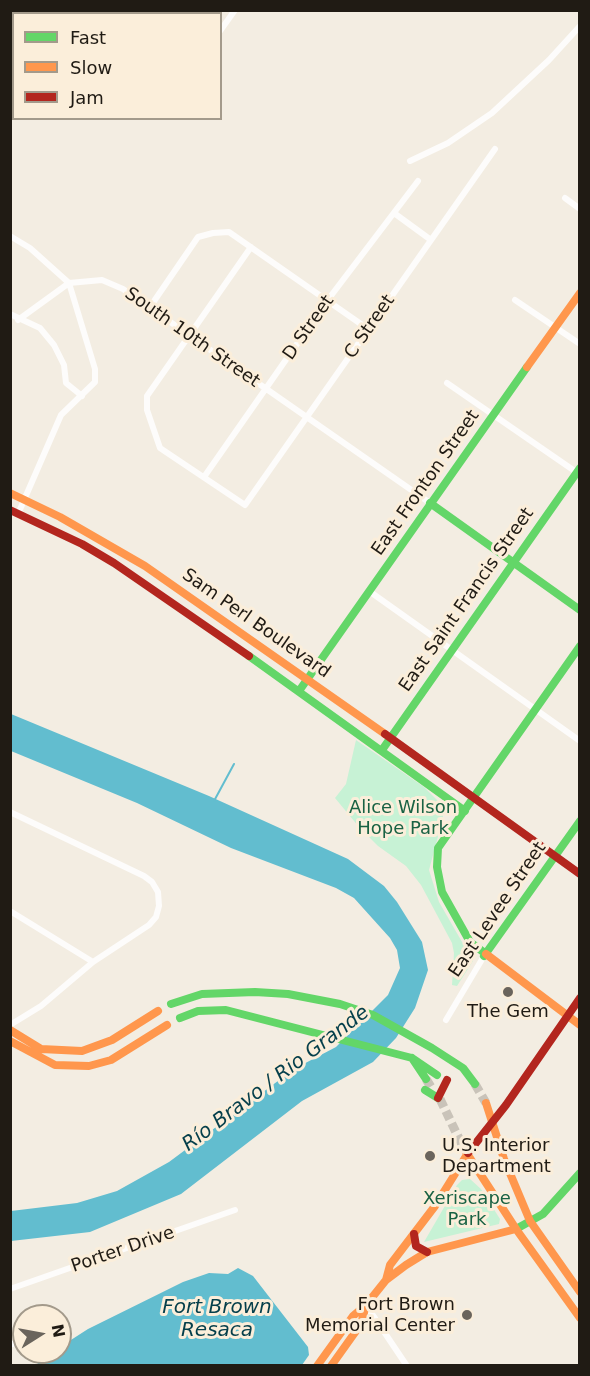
<!DOCTYPE html>
<html>
<head>
<meta charset="utf-8">
<style>
  body { margin:0 }
  #map { position:relative; width:590px; height:1376px; overflow:hidden; background:#f3ede2; font-family:"DejaVu Sans",sans-serif }
  canvas { display:block }
  .frame { position:absolute; inset:0; border:12px solid #201b14; pointer-events:none }
  .legend { position:absolute; left:12px; top:12px; width:210px; height:108px; box-sizing:border-box; background:#fbeeda; border:2px solid #a39a8b; margin:0; padding:8px 10px; list-style:none; font-size:18px; color:#201b14 }
  .legend li { display:flex; align-items:center; gap:12px; height:30px }
  .legend b { width:30px; border:2px solid #a39a8b }
  .north { position:absolute; left:12px; top:1304px; width:60px; height:60px; box-sizing:border-box; background:#fbeeda; border:2px solid #a39a8b; border-radius:50%; rotate:79deg; font-size:16px; font-weight:700; line-height:24px; text-align:center; color:#201b14 }
  .north::after { content:''; display:block; margin:auto; width:21px; height:27px; background:#6a645c; clip-path:polygon(50% 0,100% 100%,50% 72%,0 100%) }
</style>
</head>
<body>
<div id="map">
<canvas width="590" height="1376"></canvas>
<div class="frame"></div>
<ul class="legend">
<li><b style="height:8px;background:#63d668"></b>Fast</li>
<li><b style="height:8px;background:#ff974d"></b>Slow</li>
<li><b style="height:8px;background:#b3261e"></b>Jam</li>
</ul>
<div class="north">N</div>
</div>
<script>
const g = document.querySelector('canvas').getContext('2d');
g.lineJoin = 'round';
function paint(path, color) { g.fillStyle = color; g.fill(path, 'evenodd'); }
const toPath = rows => new Path2D(rows.map(r => 'M' + r).join(''));
function strokePath(path, color, width, dash) { g.strokeStyle = color; g.lineWidth = width; g.lineCap = dash ? 'butt' : 'round'; g.setLineDash(dash || []); g.stroke(path); }
function label(font, color, halo, rows, align = 'center') {
  g.font = font + ' "DejaVu Sans",sans-serif'; g.lineWidth = 6; g.setLineDash([]); g.textBaseline = 'middle'; g.strokeStyle = halo; g.fillStyle = color; for (const [text, x, y, turn = 0] of rows) {
    g.save(); g.translate(x, y); g.rotate((+turn || 0) * Math.PI / 180); g.textAlign = isNaN(turn) ? turn : align; if (halo) g.strokeText(text, 0, 0); g.fillText(text, 0, 0); g.restore();
  }
}
paint(toPath([
  [356,740,424,787,442,805,443,818,429,870,439,902,473,961,457,986,452,985,454,953,452,943,421,885,406,866,378,846,359,827,335,798,346,784],
  [470,1179,481,1189,500,1219,499,1224,424,1242,457,1185,462,1180]
]), '#c7f2d5');
paint(toPath([
  [11,714,209,796,348,859,384,886,397,902,422,942,428,970,415,1008,396,1038,373,1062,302,1101,181,1194,90,1232,11,1241,11,1211,77,1203,117,1191,169,1162,294,1069,336,1047,388,995,400,968,397,950,390,938,354,898,336,888,231,848,137,803,11,751],
  [238,1268,253,1276,308,1347,309,1355,302,1365,36,1365,45,1357,52,1352,60,1352,60,1347,88,1329,183,1282,209,1273,228,1274]
]), '#62bdcf');
strokePath(toPath([
  [214,801,234,764]
]), '#62bdcf', 2);
strokePath(toPath([
  [426,1079,431,1087],
  [475,1084,486,1103],
  [440,1099,464,1149]
]), '#c9c3b9', 9, [9, 4.5]);
strokePath(toPath([
  [220,31,235,10],
  [10,38,14,38],
  [410,161,448,143,492,113,549,60,580,26],
  [565,198,580,209],
  [394,213,431,240],
  [10,236,30,248,69,283,95,369,95,382,61,415,18,514],
  [251,247,147,396,147,410,160,448,245,505,495,149],
  [515,300,580,344],
  [150,307,198,237,213,233,229,232,368,329],
  [10,314,40,328,54,345,64,365,66,383,82,396],
  [18,320,69,283,102,280,123,289,430,503],
  [447,383,579,474],
  [204,477,327,301,418,181],
  [369,591,580,741],
  [10,812,144,876,152,882,158,892,159,906,156,917,149,925,93,962,41,1006,10,1025],
  [10,911,93,962],
  [446,1020,484,956],
  [10,1289,235,1210],
  [366,1305,407,1366],
  [10,1345,24,1340]
]), '#fdfcfb', 6);
strokePath(toPath([
  [430,503,580,610],
  [249,656,465,811],
  [299,691,527,367],
  [382,750,580,468],
  [486,954,470,942,442,892,437,867,438,848,580,646],
  [484,956,580,821],
  [171,1004,202,994,255,992,288,994,340,1004,373,1015,432,1048,463,1068,475,1084],
  [180,1018,198,1011,226,1010,412,1058,437,1075],
  [412,1058,426,1079],
  [425,1090,438,1098],
  [516,1229,543,1214,580,1173]
]), '#63d668', 8);
strokePath(toPath([
  [527,367,580,293],
  [10,493,60,517,145,566,385,734],
  [486,954,580,1025],
  [10,1030,41,1049,82,1051,112,1040,158,1011],
  [10,1041,55,1065,89,1066,111,1060,167,1025],
  [486,1103,504,1159,530,1221,580,1292],
  [464,1149,516,1229,580,1318],
  [386,1280,390,1265,435,1206,468,1153],
  [317,1366,353,1316,366,1305,386,1280,406,1265,427,1252,516,1229],
  [331,1366,361,1324,366,1305]
]), '#ff974d', 8);
strokePath(toPath([
  [10,510,82,544,114,563,249,656],
  [385,734,580,874],
  [438,1098,447,1080],
  [468,1153,506,1105,580,998],
  [414,1234,416,1246,427,1252]
]), '#b3261e', 8);
for (const [x, y, r, color] of [
  [508,992,6,"#6a645c"],
  [430,1156,6,"#6a645c"],
  [467,1315,6,"#6a645c"]
]) { const dot = new Path2D(); dot.arc(x, y, r, 0, 2 * Math.PI); g.fillStyle = color; g.fill(dot); strokePath(dot, '#fbeeda', 2); }
label('18px', '#201b14', '#fbeeda', [
  ["C Street",370,327,-55],
  ["D Street",309,328,-55],
  ["South 10th Street",192,338,35],
  ["East Fronton Street",426,483,-55],
  ["East Saint Francis Street",467,600,-55],
  ["Sam Perl Boulevard",256,624,35],
  ["East Levee Street",498,910,-56],
  ["Porter Drive",123,1250,-19]
]);
label('18px', '#196243', '#fbeeda', [
  ["Alice Wilson",403,808],
  ["Hope Park",403,829],
  ["Xeriscape",467,1199],
  ["Park",467,1220]
]);
label('18px', '#201b14', '#fbeeda', [
  ["The Gem",508,1012],
  ["U.S. Interior",442,1146,"left"],
  ["Department",442,1167,"left"],
  ["Fort Brown",455,1305,"right"],
  ["Memorial Center",455,1326,"right"]
]);
label('italic 20px', '#053f4b', '#fbeeda', [
  ["Río Bravo / Rio Grande",276,1079,-37],
  ["Fort Brown",217,1308],
  ["Resaca",217,1331]
]);
</script>
</body>
</html>
